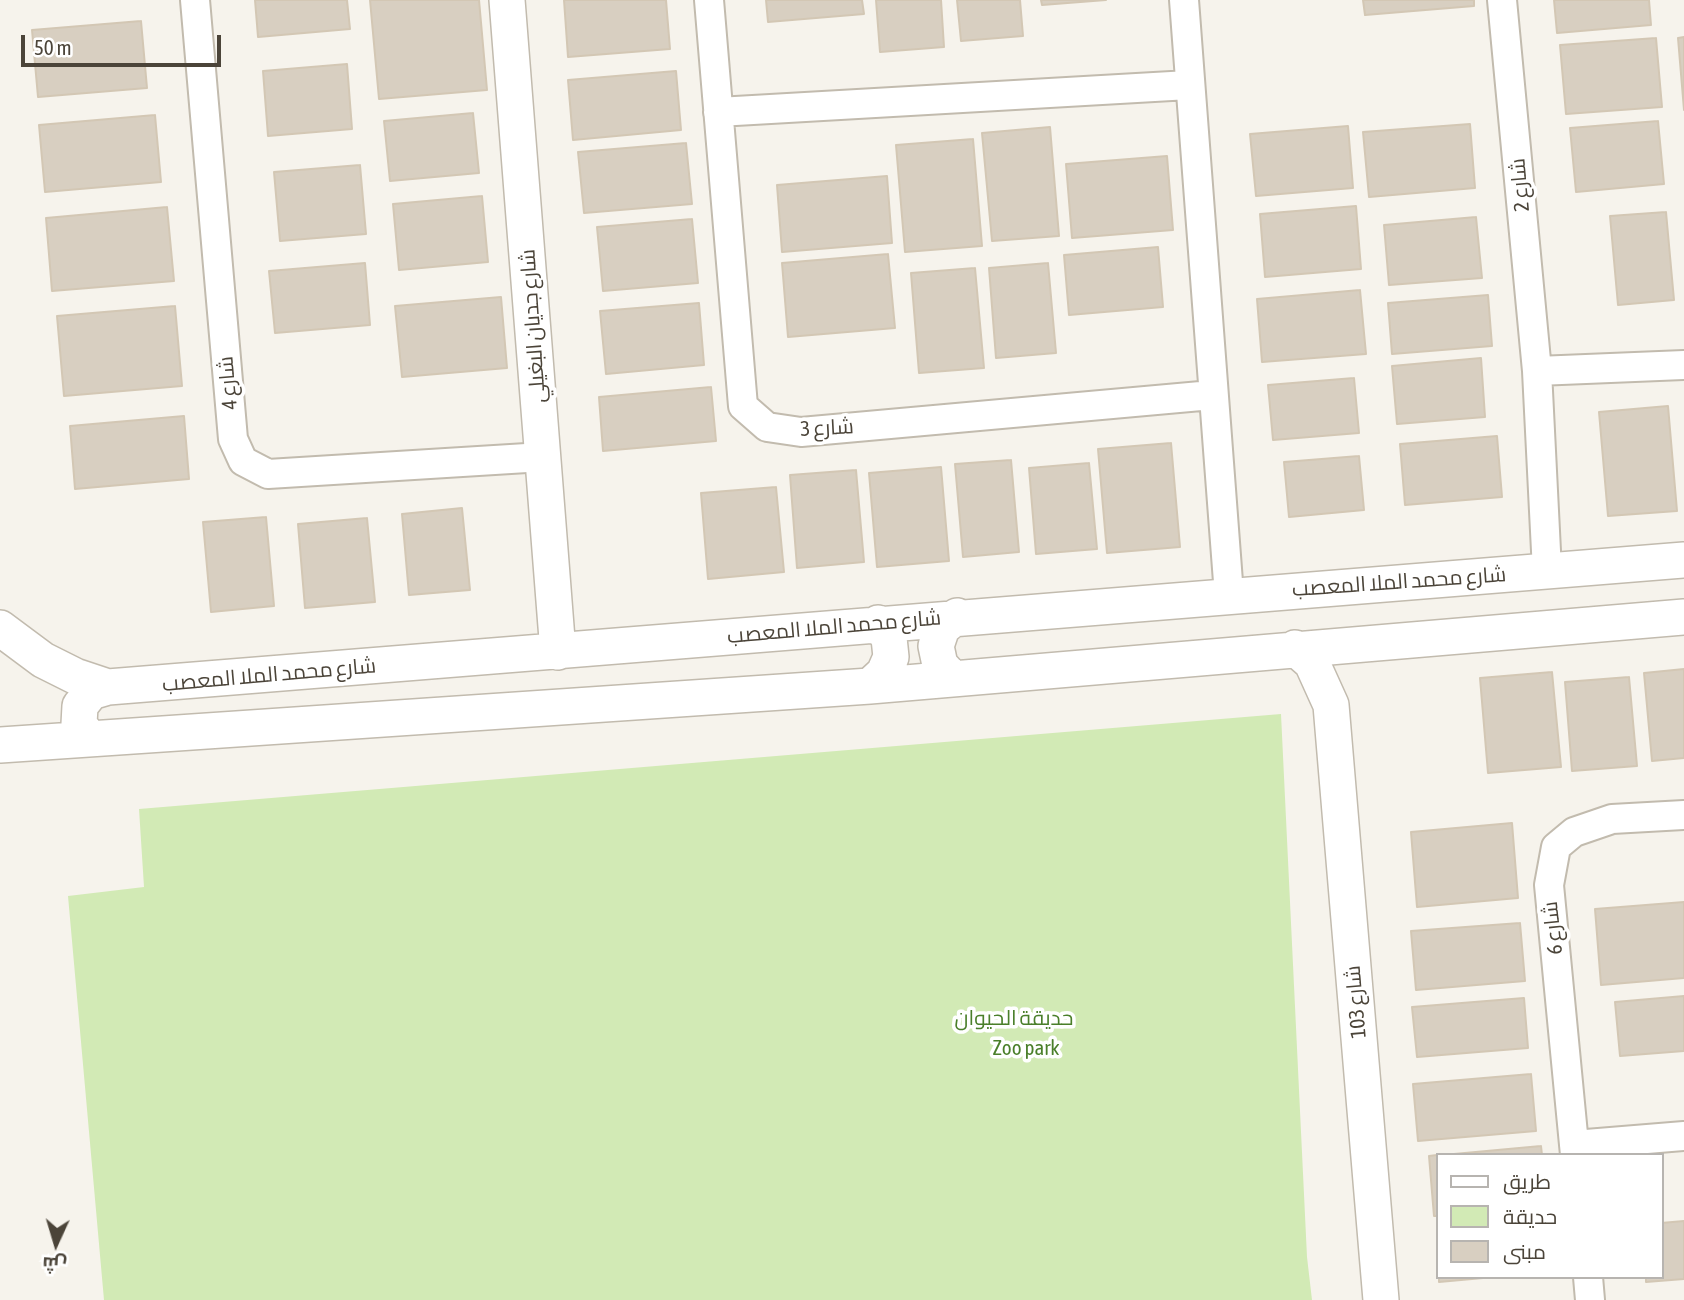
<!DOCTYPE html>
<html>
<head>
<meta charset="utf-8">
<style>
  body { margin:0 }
  #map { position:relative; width:1684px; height:1300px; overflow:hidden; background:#f6f3ec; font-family:"Asap Condensed",Cairo,sans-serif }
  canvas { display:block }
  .legend { position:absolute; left:1436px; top:1153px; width:228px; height:126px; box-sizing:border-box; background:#fff; border:2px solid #b7b4b0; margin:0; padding:9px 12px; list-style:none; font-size:21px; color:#4b4439 }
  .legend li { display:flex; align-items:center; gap:14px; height:35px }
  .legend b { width:35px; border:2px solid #b7b4b0 }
  .north { position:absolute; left:21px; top:1209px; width:70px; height:70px; -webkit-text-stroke:5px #fff; paint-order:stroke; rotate:184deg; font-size:19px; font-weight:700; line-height:28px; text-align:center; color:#4b4439 }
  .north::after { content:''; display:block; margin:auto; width:24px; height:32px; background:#4b4439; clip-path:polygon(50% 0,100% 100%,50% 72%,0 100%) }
  .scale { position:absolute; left:21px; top:35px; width:200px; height:32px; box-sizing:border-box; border:4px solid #4b4439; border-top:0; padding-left:9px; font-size:21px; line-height:24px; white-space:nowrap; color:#4b4439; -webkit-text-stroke:5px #fff; paint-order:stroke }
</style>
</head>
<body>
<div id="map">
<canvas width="1684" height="1300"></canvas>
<ul class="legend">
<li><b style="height:9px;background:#fff"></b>طريق</li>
<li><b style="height:19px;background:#d2eab5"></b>حديقة</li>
<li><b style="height:19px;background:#d8cfc1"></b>مبنى</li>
</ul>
<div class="north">ش</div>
<div class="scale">50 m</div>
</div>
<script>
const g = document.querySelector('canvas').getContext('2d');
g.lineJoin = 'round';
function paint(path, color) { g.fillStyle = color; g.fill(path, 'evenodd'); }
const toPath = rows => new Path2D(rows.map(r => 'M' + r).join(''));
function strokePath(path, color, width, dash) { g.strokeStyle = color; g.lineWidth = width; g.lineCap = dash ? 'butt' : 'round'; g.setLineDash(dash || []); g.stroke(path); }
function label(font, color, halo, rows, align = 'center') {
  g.font = font + ' "Asap Condensed",Cairo,sans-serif'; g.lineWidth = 7; g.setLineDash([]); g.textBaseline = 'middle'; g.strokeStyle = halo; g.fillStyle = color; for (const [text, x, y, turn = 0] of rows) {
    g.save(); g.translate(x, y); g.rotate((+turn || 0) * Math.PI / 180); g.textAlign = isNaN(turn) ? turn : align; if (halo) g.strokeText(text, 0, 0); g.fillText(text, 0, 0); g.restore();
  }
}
paint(toPath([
  [1281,714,1307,1257,1312,1300,104,1300,68,896,144,887,139,809]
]), '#d2eab5');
const building = toPath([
  [255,0,347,0,350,29,258,37,255,0],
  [370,0,479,0,487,90,379,99,370,0],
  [564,0,666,0,670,49,568,57,564,0],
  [766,0,862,0,864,14,768,22,766,0],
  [876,0,941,0,944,47,880,52,876,0],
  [957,0,1020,0,1023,36,961,41,957,0],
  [1041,0,1106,0,1042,5,1041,0],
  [1363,0,1474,0,1474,6,1365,15,1363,0],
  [1554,0,1649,0,1651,25,1557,33,1554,0],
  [141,21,147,88,38,97,32,30,141,21],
  [1684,37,1684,110,1678,38,1684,37],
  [1656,38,1662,107,1566,114,1560,45,1656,38],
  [347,64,352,129,268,136,263,71,347,64],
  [676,71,681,130,573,140,568,80,676,71],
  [473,113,479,173,390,181,384,121,473,113],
  [155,115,161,182,45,192,39,125,155,115],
  [1658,121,1664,184,1576,192,1570,128,1658,121],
  [1470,124,1475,188,1369,197,1363,132,1470,124],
  [1348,126,1353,188,1256,196,1250,134,1348,126],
  [1050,127,1059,236,992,241,982,133,1050,127],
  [973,139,982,246,905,252,896,145,973,139],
  [686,143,692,204,584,213,578,152,686,143],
  [1167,156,1173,230,1072,238,1066,164,1167,156],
  [360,165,366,234,280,241,274,172,360,165],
  [887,176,892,243,782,252,777,185,887,176],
  [482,196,488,262,399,270,393,204,482,196],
  [1356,206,1361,269,1265,277,1260,214,1356,206],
  [167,207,174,281,52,291,46,218,167,207],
  [1666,212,1674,300,1618,305,1610,216,1666,212],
  [1476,217,1482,278,1389,285,1384,225,1476,217],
  [692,219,698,283,603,291,597,227,692,219],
  [1158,247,1163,307,1069,315,1064,255,1158,247],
  [888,254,895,328,788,337,782,263,888,254],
  [365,263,370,325,275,333,269,271,365,263],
  [1048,263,1056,353,996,358,989,268,1048,263],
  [975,268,984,368,919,373,911,273,975,268],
  [1360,290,1366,354,1262,362,1257,299,1360,290],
  [1488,295,1492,346,1392,354,1388,303,1488,295],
  [501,297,507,368,402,377,395,306,501,297],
  [699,303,704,365,606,374,600,311,699,303],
  [175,306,182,386,64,396,57,316,175,306],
  [1481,358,1485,417,1397,424,1392,366,1481,358],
  [1354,378,1359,433,1273,440,1268,385,1354,378],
  [711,387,716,441,603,451,599,397,711,387],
  [1668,406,1677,511,1608,516,1599,412,1668,406],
  [184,416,189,479,75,489,70,426,184,416],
  [1497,436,1502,497,1405,505,1400,444,1497,436],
  [1171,443,1180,547,1107,553,1098,449,1171,443],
  [1359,456,1364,510,1289,517,1284,462,1359,456],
  [1011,460,1019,552,963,557,955,464,1011,460],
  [1089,463,1097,549,1036,554,1029,468,1089,463],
  [941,467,949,561,877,567,869,473,941,467],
  [856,470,864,562,797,568,790,475,856,470],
  [776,487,784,572,708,579,701,493,776,487],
  [462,508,470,590,409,595,402,514,462,508],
  [266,517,274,606,211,612,203,522,266,517],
  [367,518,375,602,305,608,298,524,367,518],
  [1684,669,1684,758,1652,761,1644,673,1684,669],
  [1552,672,1561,767,1488,773,1480,678,1552,672],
  [1629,677,1637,766,1572,771,1565,682,1629,677],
  [1512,823,1518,898,1417,907,1411,832,1512,823],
  [1684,902,1684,978,1601,985,1595,909,1684,902],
  [1520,923,1525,981,1416,990,1411,931,1520,923],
  [1684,996,1684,1051,1620,1056,1615,1002,1684,996],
  [1524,998,1528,1048,1417,1057,1412,1007,1524,998],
  [1531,1074,1536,1131,1418,1141,1413,1084,1531,1074],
  [1541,1146,1542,1155,1443,1155,1541,1146],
  [1437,1155,1437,1216,1434,1216,1429,1156,1437,1155],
  [1684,1221,1684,1279,1646,1282,1646,1277,1661,1277,1661,1223,1684,1221],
  [1439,1277,1494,1277,1439,1282,1439,1277]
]);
paint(building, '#d8cfc1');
strokePath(building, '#d3c7b4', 2);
const minor = toPath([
  [195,0,233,439,243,461,268,474,543,457],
  [709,0,743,406,767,427,801,432,1212,395],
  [1184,0,1229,595],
  [1502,0,1537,371,1547,571],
  [718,112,1189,85],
  [1537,371,1684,365],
  [1574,1145,1684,1136],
  [1575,1155,1549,885,1556,847,1574,832,1612,819,1684,815],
  [1588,1277,1590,1300]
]);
const tertiary = toPath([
  [507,0,558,652],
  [0,628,43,660,75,676,108,687,1684,560],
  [1295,648,1312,663,1331,705,1381,1300],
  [953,679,940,665,936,646,942,628,957,616],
  [870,686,884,673,891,657,889,638,878,623],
  [89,738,79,724,80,706,91,692,108,687],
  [0,745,870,686,1684,617]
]);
strokePath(minor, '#c2bbae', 32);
strokePath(tertiary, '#c2bbae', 38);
strokePath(minor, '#fff', 28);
strokePath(tertiary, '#fff', 35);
label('21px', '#4b4439', '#fff', [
  ["شارع 2",1520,185,-95],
  ["شارع جديان البغيلي",533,326,-94],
  ["شارع 4",228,383,-95],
  ["شارع 3",827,428,-3],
  ["شارع محمد الملا المعصب",1399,582,-4],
  ["شارع محمد الملا المعصب",834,627,-5],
  ["شارع محمد الملا المعصب",269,675,-5],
  ["شارع 6",1553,928,-96],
  ["شارع 103",1356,1002,-95]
]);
label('21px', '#4a7f2a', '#fff', [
  ["حديقة الحيوان",1014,1018],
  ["Zoo park",1026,1048]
]);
</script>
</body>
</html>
